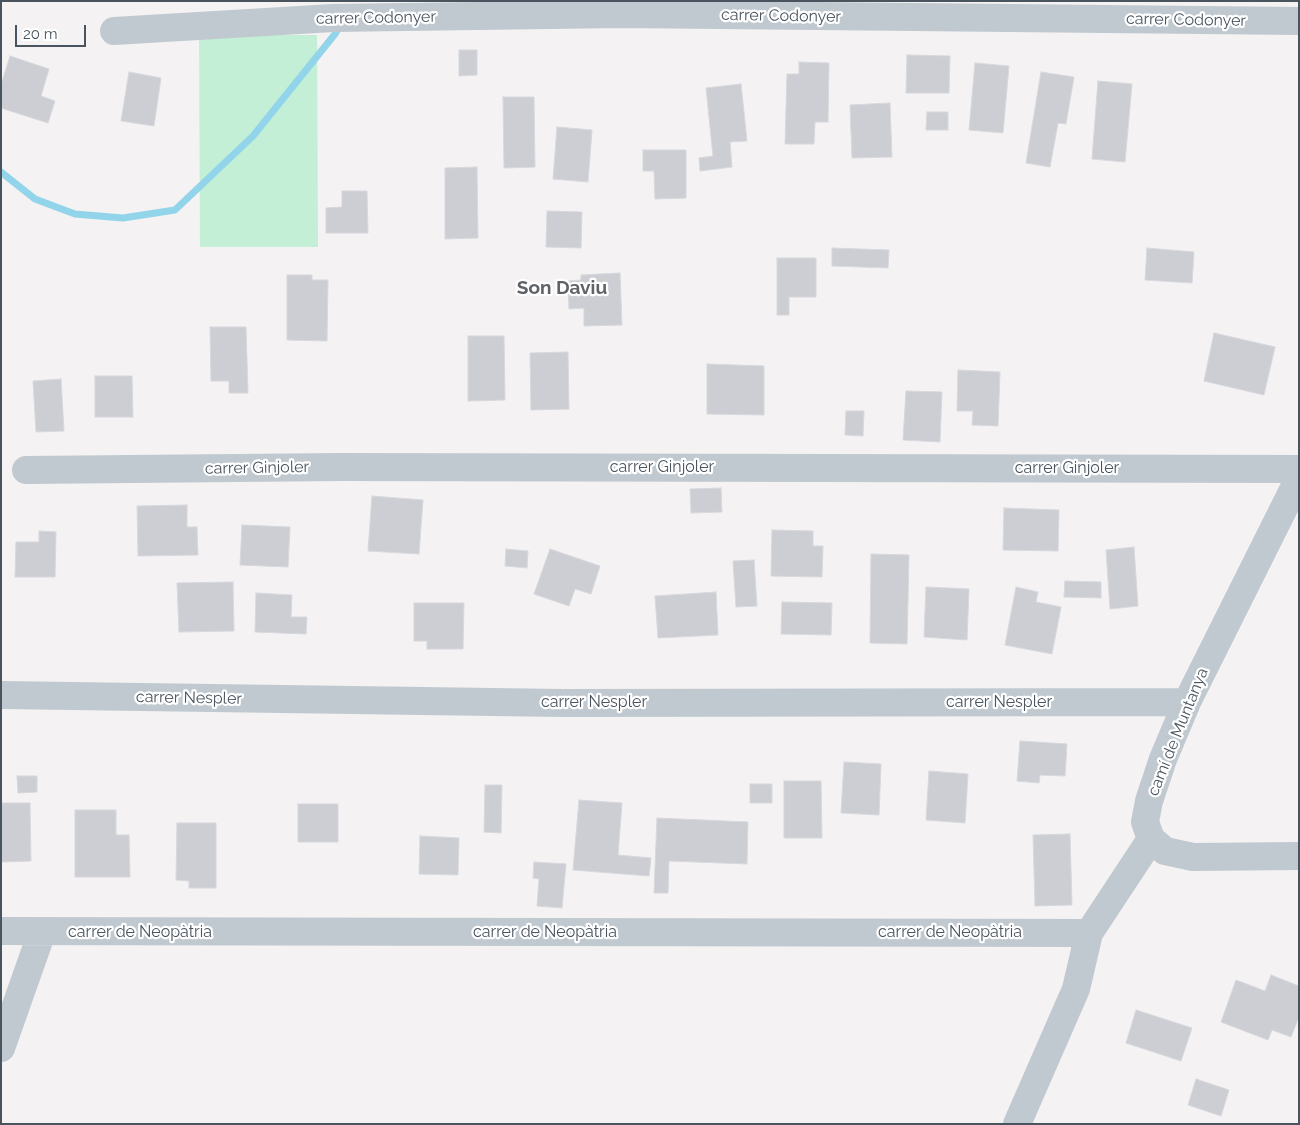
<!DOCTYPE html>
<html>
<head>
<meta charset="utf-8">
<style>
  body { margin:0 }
  #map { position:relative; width:1300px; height:1125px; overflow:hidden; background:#f4f2f2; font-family:Raleway,sans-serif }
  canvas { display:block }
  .frame { position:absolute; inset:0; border:2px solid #4a545f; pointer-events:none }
  .scale { position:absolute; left:15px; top:25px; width:71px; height:22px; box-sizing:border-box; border:2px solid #4a545f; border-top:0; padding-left:6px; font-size:15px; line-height:18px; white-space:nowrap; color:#4a545f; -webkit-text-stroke:4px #fff; paint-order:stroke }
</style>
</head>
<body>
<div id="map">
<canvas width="1300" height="1125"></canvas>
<div class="frame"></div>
<div class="scale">20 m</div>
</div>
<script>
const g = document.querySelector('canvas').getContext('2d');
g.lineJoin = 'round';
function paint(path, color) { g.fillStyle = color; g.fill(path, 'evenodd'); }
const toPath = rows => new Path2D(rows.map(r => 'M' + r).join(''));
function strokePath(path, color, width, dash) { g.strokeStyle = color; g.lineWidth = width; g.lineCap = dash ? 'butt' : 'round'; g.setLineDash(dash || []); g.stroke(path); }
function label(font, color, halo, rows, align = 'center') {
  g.font = font + ' Raleway,sans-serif'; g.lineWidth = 4.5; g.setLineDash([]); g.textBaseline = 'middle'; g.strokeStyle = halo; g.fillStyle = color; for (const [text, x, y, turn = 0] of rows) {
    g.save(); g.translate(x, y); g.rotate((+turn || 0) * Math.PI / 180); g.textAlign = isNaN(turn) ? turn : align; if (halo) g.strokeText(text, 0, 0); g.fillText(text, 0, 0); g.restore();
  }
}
paint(toPath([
  [199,35,317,35,318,247,200,247]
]), '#c3efd6');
strokePath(toPath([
  [1,172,35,199,75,214,123,218,175,210,253,136,335,34,341,24]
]), '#92d5eb', 7);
const building = toPath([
  [459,50,477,50,477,75,459,76,459,50],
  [907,55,950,56,949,93,906,93,907,55],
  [10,56,49,69,41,96,55,101,48,123,1,108,1,85,10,56],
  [799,62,829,63,828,122,815,122,814,144,785,144,787,74,799,74,799,62],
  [975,63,1009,66,1003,133,969,130,975,63],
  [129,72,161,78,154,126,121,121,129,72],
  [1041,72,1074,77,1066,124,1058,123,1050,167,1026,163,1041,72],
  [1098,81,1132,84,1125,162,1092,159,1098,81],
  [741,84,747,141,730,142,732,167,700,171,699,158,713,156,706,88,741,84],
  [503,97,534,97,535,167,504,168,503,97],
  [890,103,892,157,852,158,850,105,890,103],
  [927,112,948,112,948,130,926,130,927,112],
  [557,127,592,130,588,182,553,179,557,127],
  [643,150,686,150,686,198,655,199,654,171,643,171,643,150],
  [477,167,478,238,445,239,445,168,477,167],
  [342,191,367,191,368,233,326,233,326,208,342,207,342,191],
  [547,211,582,212,581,248,546,247,547,211],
  [832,248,889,250,888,268,832,266,832,248],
  [1147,248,1194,252,1192,283,1145,280,1147,248],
  [777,258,816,258,816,297,789,297,789,315,777,315,777,258],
  [620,273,622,325,584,326,584,308,569,309,568,281,581,280,581,275,620,273],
  [287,275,312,275,312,280,328,280,327,341,287,340,287,275],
  [210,327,246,327,248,393,229,393,229,381,211,381,210,327],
  [1214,333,1275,347,1264,395,1204,381,1214,333],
  [468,336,504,336,505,400,468,401,468,336],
  [568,352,569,409,531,410,530,353,568,352],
  [707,364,764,366,764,415,707,414,707,364],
  [958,370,1000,372,998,426,972,425,973,411,957,411,958,370],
  [95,376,132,376,133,417,95,417,95,376],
  [61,379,64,431,36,432,33,381,61,379],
  [906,391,942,392,940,442,903,440,906,391],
  [846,411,864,411,863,436,845,435,846,411],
  [721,488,722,512,691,513,690,489,721,488],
  [372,496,423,500,419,554,368,551,372,496],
  [187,505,187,527,197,527,198,555,138,556,137,506,187,505],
  [1004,508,1059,510,1058,551,1003,550,1004,508],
  [242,525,290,527,288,567,240,565,242,525],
  [772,530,813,531,813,546,823,546,822,577,771,576,772,530],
  [39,531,56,532,55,577,15,577,16,542,39,542,39,531],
  [1134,547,1138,606,1110,609,1106,550,1134,547],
  [506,549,528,551,527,568,505,566,506,549],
  [550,549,600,566,591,594,575,589,569,606,534,594,550,549],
  [871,554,909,555,907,644,870,643,871,554],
  [754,560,757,606,736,607,733,561,754,560],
  [1065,581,1101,582,1101,598,1064,597,1065,581],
  [233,582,234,631,179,632,177,583,233,582],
  [926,587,969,589,967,640,924,637,926,587],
  [1016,587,1038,592,1036,602,1061,607,1052,654,1005,645,1016,587],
  [716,592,718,635,658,638,655,596,716,592],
  [256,593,292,595,291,617,307,617,306,634,255,632,256,593],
  [782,602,832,603,831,635,781,634,782,602],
  [414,603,464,603,463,649,427,649,427,641,414,641,414,603],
  [1020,741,1067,744,1065,776,1040,775,1039,783,1017,781,1020,741],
  [844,762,881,764,879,815,841,813,844,762],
  [929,771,968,774,965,823,926,820,929,771],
  [17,776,37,776,37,792,18,793,17,776],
  [784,781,821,781,822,838,784,838,784,781],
  [750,784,772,784,772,803,750,803,750,784],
  [485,785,502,785,501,833,484,832,485,785],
  [579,800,622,803,618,855,651,858,649,876,573,870,579,800],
  [1,803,30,803,31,861,1,862,1,803],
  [298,804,338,804,338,842,298,842,298,804],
  [75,810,116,810,116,835,129,835,130,877,75,877,75,810],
  [657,818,748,822,747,864,669,861,668,893,654,893,657,818],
  [177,823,216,823,216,888,189,888,189,881,176,880,177,823],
  [1070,834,1072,905,1035,906,1033,835,1070,834],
  [420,836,459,838,458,875,419,874,420,836],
  [534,862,566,864,562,908,537,906,539,879,533,878,534,862],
  [1271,975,1299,986,1299,1017,1291,1037,1272,1030,1268,1040,1221,1022,1236,980,1265,991,1271,975],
  [1136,1010,1192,1028,1181,1061,1126,1043,1136,1010],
  [1196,1079,1229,1090,1221,1116,1188,1105,1196,1079]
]);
paint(building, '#ccced4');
strokePath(building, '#d6d8dd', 1);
strokePath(toPath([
  [114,31,333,18,622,14,1299,21],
  [26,470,341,467,1299,469],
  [1299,478,1187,702,1163,759,1149,801,1145,822,1151,839,1165,851,1193,857,1299,856],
  [1,695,563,703,1187,702],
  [1,931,1089,933],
  [1,1048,42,932],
  [1017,1124,1076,989,1089,933,1151,839]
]), '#c0c9d0', 28);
label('16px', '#4a545f', '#fff', [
  ["carrer Codonyer",781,16,1],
  ["carrer Codonyer",376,18,-1],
  ["carrer Codonyer",1186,20,1],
  ["carrer Ginjoler",662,467],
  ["carrer Ginjoler",257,468,-1],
  ["carrer Ginjoler",1067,468],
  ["carrer Nespler",189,698,1],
  ["carrer Nespler",594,702],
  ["carrer Nespler",999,702],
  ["camí de Muntanya",1178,732,-68],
  ["carrer de Neopàtria",140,932],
  ["carrer de Neopàtria",545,932],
  ["carrer de Neopàtria",950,932]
]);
label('bold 19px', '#5f6267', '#fff', [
  ["Son Daviu",562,288]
]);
</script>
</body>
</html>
